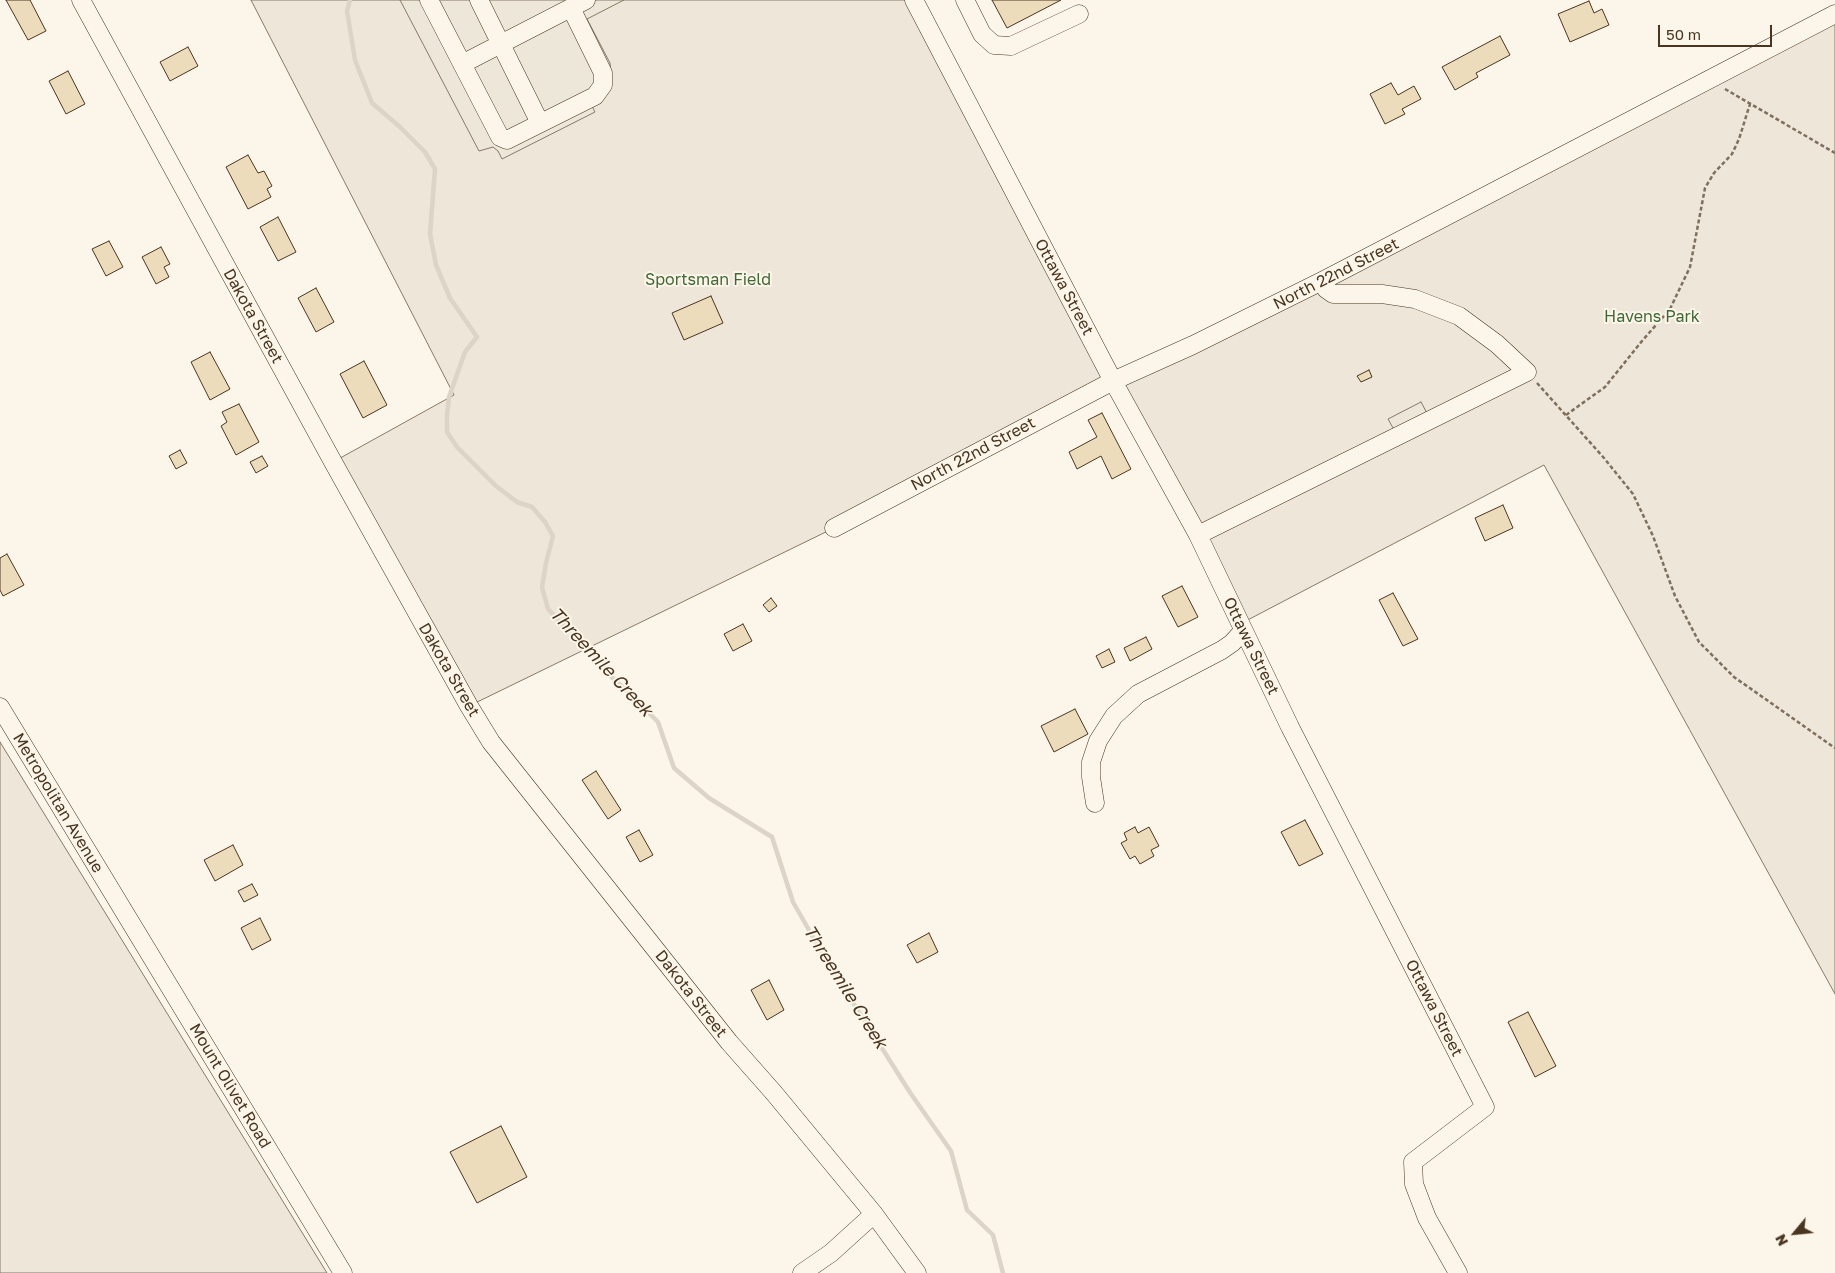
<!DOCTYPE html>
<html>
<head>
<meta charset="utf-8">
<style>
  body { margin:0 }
  #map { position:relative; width:1835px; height:1273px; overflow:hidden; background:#fbf6e9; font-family:"Golos Text",sans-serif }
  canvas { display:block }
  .north { position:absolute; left:1770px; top:1208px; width:50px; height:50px; -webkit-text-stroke:4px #fbf6e9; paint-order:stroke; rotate:242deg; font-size:14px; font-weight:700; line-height:20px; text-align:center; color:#4a3520 }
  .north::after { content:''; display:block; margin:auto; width:18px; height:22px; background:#4a3520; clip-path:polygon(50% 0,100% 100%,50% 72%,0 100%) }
  .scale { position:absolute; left:1658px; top:25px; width:114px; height:22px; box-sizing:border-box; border:2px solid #4a3520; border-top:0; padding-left:6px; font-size:15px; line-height:18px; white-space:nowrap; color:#4a3520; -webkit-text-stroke:4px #fbf6e9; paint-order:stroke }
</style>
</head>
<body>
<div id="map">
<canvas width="1835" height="1273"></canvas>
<div class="north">N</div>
<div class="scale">50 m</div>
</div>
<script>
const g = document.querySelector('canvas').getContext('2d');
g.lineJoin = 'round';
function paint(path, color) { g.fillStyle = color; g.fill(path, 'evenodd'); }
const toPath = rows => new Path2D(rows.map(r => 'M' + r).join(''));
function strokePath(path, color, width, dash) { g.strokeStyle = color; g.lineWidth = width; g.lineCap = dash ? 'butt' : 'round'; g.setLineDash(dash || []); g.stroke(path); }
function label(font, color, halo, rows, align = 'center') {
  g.font = font + ' "Golos Text",sans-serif'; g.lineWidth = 4; g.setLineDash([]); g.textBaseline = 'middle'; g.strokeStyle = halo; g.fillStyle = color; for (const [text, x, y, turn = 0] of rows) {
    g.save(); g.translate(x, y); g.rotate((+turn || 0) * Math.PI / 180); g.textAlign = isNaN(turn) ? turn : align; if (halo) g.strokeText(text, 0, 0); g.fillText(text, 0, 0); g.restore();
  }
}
const green = toPath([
  [251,0,914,0,1113,381,1835,14,1835,994,1544,465,1240,624,1113,381,834,528,469,706,333,462,454,395,251,0],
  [0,742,327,1273,0,1273,0,742]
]);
paint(green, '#ede6d9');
strokePath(green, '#887966', 1);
const parking = toPath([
  [400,0,624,0,587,19,610,63,611,74,590,102,595,112,502,159,498,151,493,147,479,151,400,0],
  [1421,402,1429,417,1397,435,1388,419,1421,402]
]);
paint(parking, '#ede7d9');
strokePath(parking, '#887966', 1);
strokePath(toPath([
  [350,0,347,11,355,60,372,103,400,127,425,152,435,169,430,234,436,265,450,298,477,337,465,352,449,397,447,416,447,432,457,447,496,486,517,502,532,507,545,522,553,536,546,563,542,587,548,609,561,623,585,642,603,669,631,695,658,722,674,768,709,798,772,837,793,902,826,960,911,1094,951,1151,967,1210,993,1235,1003,1273]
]), '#dcd4c6', 4.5);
const building = toPath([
  [6,0,30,0,46,31,28,40,6,0],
  [992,0,1061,0,1007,28,992,0],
  [1589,1,1594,13,1602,9,1609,25,1570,42,1558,14,1589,1],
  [1500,36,1510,55,1476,73,1478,77,1455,90,1442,67,1500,36],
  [188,47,198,66,170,81,160,62,188,47],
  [68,71,85,104,66,114,49,81,68,71],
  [1391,83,1398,95,1414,86,1421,99,1402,109,1405,114,1385,124,1370,94,1391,83],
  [248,155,258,173,264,171,272,186,267,189,271,197,248,209,226,167,248,155],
  [278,217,296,252,278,261,260,227,278,217],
  [109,241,123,267,106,276,92,249,109,241],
  [161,247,170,264,164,267,169,277,156,284,142,257,161,247],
  [316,288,334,322,316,332,298,298,316,288],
  [711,296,723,323,684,340,672,313,711,296],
  [210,352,230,389,210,400,191,362,210,352],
  [364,361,387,405,363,418,340,374,364,361],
  [1369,370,1372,377,1361,382,1357,376,1369,370],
  [239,404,259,442,236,455,221,426,227,422,222,412,239,404],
  [1102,413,1131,469,1112,479,1101,456,1077,469,1069,452,1097,437,1088,420,1102,413],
  [180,450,187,463,176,469,169,456,180,450],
  [262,456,268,466,256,473,250,462,262,456],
  [1503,505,1513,528,1485,541,1475,518,1503,505],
  [7,554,24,585,3,596,0,590,0,558,7,554],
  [1182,586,1198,617,1178,627,1162,596,1182,586],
  [1393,593,1418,639,1403,646,1379,600,1393,593],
  [771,598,777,606,769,612,763,605,771,598],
  [743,624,752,641,733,651,724,634,743,624],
  [1146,637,1152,649,1130,661,1124,648,1146,637],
  [1109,649,1115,662,1102,668,1096,656,1109,649],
  [1075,709,1088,734,1054,752,1041,726,1075,709],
  [596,771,621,810,608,819,582,780,596,771],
  [1305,820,1323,854,1299,866,1281,832,1305,820],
  [1135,827,1138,833,1149,827,1159,846,1151,850,1154,856,1140,864,1135,856,1130,859,1121,843,1127,840,1124,833,1135,827],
  [639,830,653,855,640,862,626,837,639,830],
  [233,845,243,865,215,881,204,860,233,845],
  [252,884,258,895,244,902,238,891,252,884],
  [260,918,271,940,252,950,241,928,260,918],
  [929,933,938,952,917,963,907,945,929,933],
  [769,980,784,1010,767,1020,751,990,769,980],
  [1528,1012,1556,1066,1535,1077,1508,1022,1528,1012],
  [501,1126,527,1177,477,1203,450,1152,501,1126]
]);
paint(building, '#ecdcbc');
strokePath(building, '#4a3520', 1);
const minor = toPath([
  [81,0,333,462,469,706,491,742,729,1042,774,1093,874,1214,917,1273],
  [429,0,500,137,507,140,595,96,603,85,603,73,571,8],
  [479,0,540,123],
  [914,0,1113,381,1198,535,1290,727,1485,1107,1413,1162,1414,1184,1427,1218,1458,1273],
  [965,0,982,34,994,45,1011,46,1079,14],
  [462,64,586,0],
  [834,528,1113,381,1193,345,1322,281,1835,14],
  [1198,535,1527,372,1497,344,1459,316,1415,299,1382,294,1333,294,1326,289,1322,281],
  [0,707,343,1273],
  [1095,803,1091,777,1091,762,1098,741,1114,716,1138,694,1222,650,1232,643,1243,631],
  [802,1273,831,1253,874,1214]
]);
strokePath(minor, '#4a3520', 19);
strokePath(toPath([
  [1725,89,1835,153],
  [1537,383,1604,458,1633,494,1653,536,1675,596,1699,642,1734,677,1835,748],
  [1566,415,1605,387,1642,341,1670,309,1690,267,1705,188,1714,173,1732,154,1739,139,1750,104]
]), '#7f6f5c', 2.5, [4, 2.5]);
strokePath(minor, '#fbf6e9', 18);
label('16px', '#4a3520', '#fbf6e9', [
  ["North 22nd Street",1336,274,-27],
  ["Ottawa Street",1064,287,62],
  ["Dakota Street",253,316,61],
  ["North 22nd Street",973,454,-28],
  ["Ottawa Street",1251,646,64],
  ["Dakota Street",449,670,60],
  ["Metropolitan Avenue",58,803,59],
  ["Dakota Street",691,994,52],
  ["Ottawa Street",1434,1008,63],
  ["Mount Olivet Road",230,1086,59]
]);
label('16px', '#436837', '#fbf6e9', [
  ["Sportsman Field",708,280],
  ["Havens Park",1652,317]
]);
label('italic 18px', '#4a3520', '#fbf6e9', [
  ["Threemile Creek",601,662,47],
  ["Threemile Creek",845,987,58]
]);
</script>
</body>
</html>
